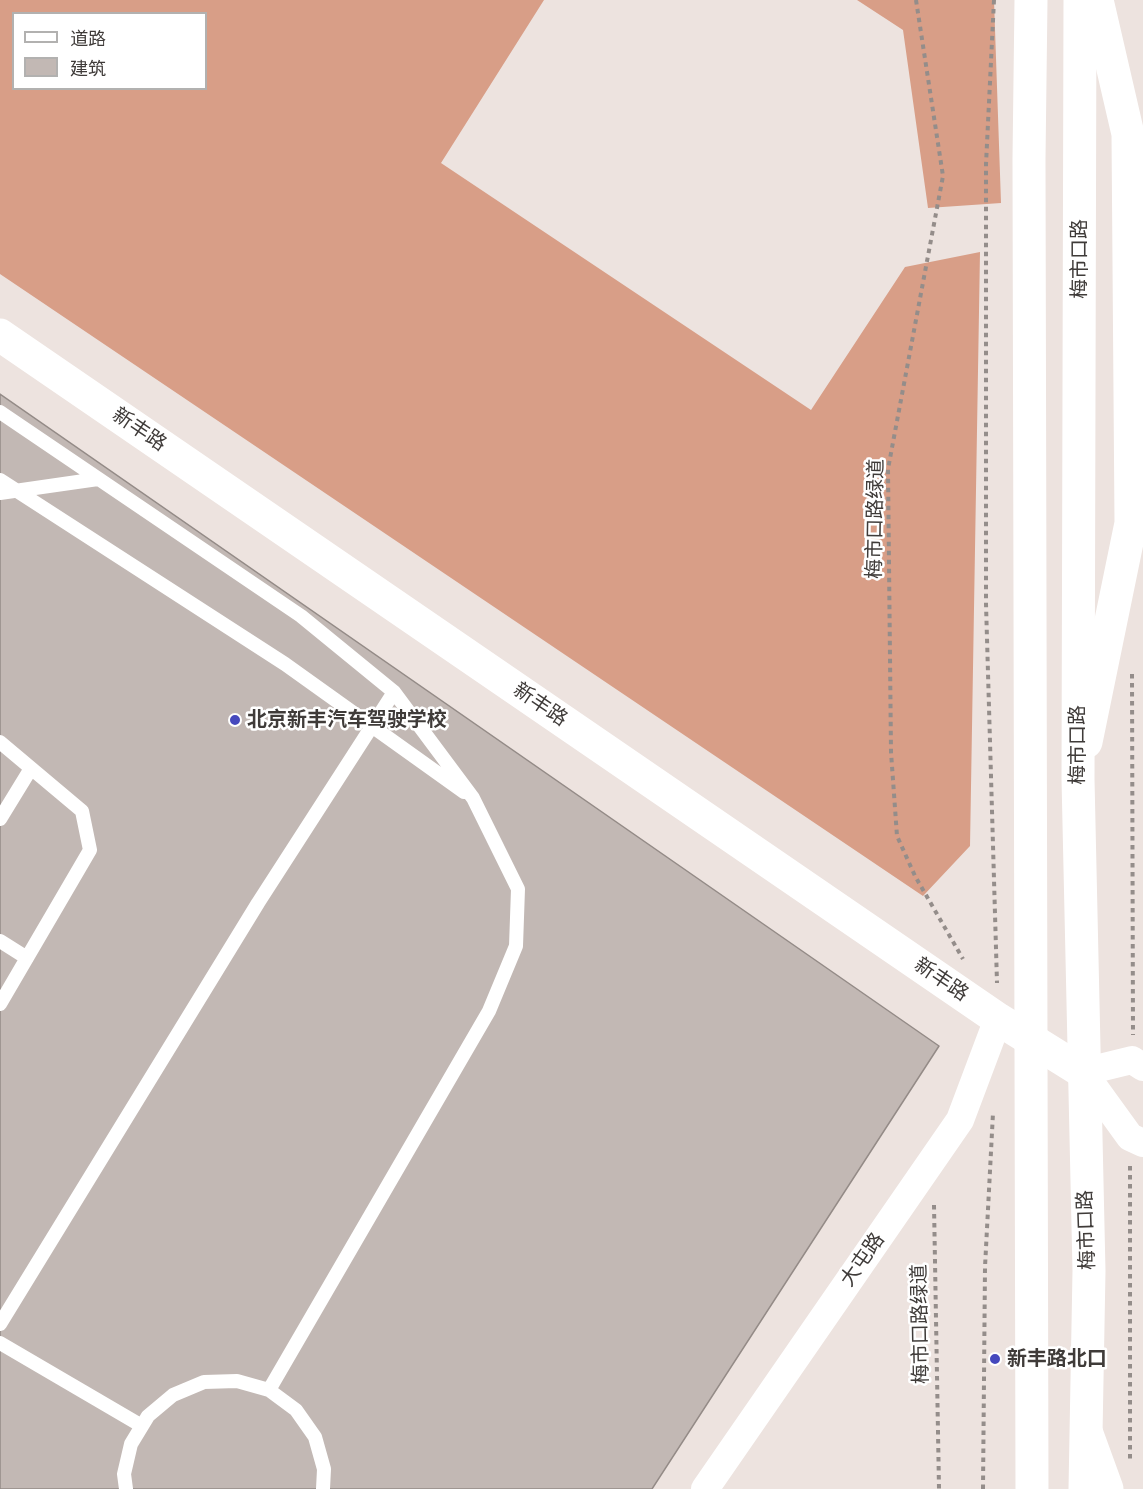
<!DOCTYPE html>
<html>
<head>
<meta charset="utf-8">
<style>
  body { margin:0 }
  #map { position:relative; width:1143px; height:1489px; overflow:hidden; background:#ede3df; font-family:Arial,"Noto Sans SC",sans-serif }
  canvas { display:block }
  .legend { position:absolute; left:12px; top:12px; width:195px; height:78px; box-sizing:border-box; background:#fff; border:2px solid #b2b1b0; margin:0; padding:8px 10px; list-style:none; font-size:18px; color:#3f3b39 }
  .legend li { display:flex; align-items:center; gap:12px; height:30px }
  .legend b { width:30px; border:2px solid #b2b1b0 }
</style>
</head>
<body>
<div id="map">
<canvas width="1143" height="1489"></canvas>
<ul class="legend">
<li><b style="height:8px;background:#fff"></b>道路</li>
<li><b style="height:16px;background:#c2b8b4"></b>建筑</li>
</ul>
</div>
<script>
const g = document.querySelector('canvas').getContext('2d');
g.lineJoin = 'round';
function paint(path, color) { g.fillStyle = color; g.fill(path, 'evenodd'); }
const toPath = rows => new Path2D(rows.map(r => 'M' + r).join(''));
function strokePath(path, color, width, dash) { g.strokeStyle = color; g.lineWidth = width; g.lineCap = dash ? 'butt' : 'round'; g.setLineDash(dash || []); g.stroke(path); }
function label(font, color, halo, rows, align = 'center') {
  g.font = font + ' Arial,"Noto Sans SC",sans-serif'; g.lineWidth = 5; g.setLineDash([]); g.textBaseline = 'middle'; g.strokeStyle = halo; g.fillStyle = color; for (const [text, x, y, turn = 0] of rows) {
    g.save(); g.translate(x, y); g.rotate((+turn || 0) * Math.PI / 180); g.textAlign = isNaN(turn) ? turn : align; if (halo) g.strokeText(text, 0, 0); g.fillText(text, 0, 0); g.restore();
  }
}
paint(toPath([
  [0,0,544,0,441,163,811,410,905,267,980,252,970,846,923,896,0,274],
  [14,14,206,14,206,88,14,88],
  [857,0,994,0,1001,203,928,208,903,30]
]), '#d89e87');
const building = toPath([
  [0,394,939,1046,652,1489,0,1489,0,394]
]);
paint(building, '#c2b8b4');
strokePath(building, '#948b87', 1.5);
strokePath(toPath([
  [916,0,943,176,888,469,891,752,897,836,915,876,963,959],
  [994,0,986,164,986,604,997,983],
  [1132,674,1133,1035],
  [1130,1166,1130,1461],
  [934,1205,939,1489],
  [983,1489,985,1267,993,1113]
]), '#948d8a', 4, [4.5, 4.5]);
strokePath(toPath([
  [0,412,301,616,394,692,473,798,518,889,516,946,489,1011,269,1390],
  [0,480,285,664,464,792],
  [0,493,98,479],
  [0,742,82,811,90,850,0,1004],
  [0,819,30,770],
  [0,941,27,958],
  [0,1324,258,903,394,692],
  [0,1343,142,1426],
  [126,1489,124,1474,131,1444,148,1416,173,1395,204,1382,237,1381,269,1390,296,1410,315,1437,324,1469,323,1489]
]), '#fff', 14);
strokePath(toPath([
  [1143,1067,1132,1060,1083,1072,1130,1137,1143,1143],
  [705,1489,960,1120,998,1019]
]), '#fff', 28);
strokePath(toPath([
  [0,335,998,1019,1083,1072],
  [1086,742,1131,523,1128,134,1097,0],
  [1087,1434,1107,1489]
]), '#fff', 33);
strokePath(toPath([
  [1031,0,1029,159,1032,1489],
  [1080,0,1078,779,1089,1271,1085,1489]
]), '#fff', 33);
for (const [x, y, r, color] of [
  [235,720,6,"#4548bd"],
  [995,1359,6,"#4548bd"]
]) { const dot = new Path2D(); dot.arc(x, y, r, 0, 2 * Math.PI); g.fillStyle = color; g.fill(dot); strokePath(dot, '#fff', 2); }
label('20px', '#3f3b39', '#fff', [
  ["梅市口路",1080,259,-90],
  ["新丰路",139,430,34],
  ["梅市口路绿道",876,519,-89],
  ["新丰路",540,705,34],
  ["梅市口路",1078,745,-90],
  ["新丰路",941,980,34],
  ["梅市口路",1087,1230,-92],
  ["大屯路",863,1260,-55],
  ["梅市口路绿道",921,1324,-91]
]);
label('bold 20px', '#3f3b39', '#fff', [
  ["北京新丰汽车驾驶学校",247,720],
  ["新丰路北口",1007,1359]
], 'left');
</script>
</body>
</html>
